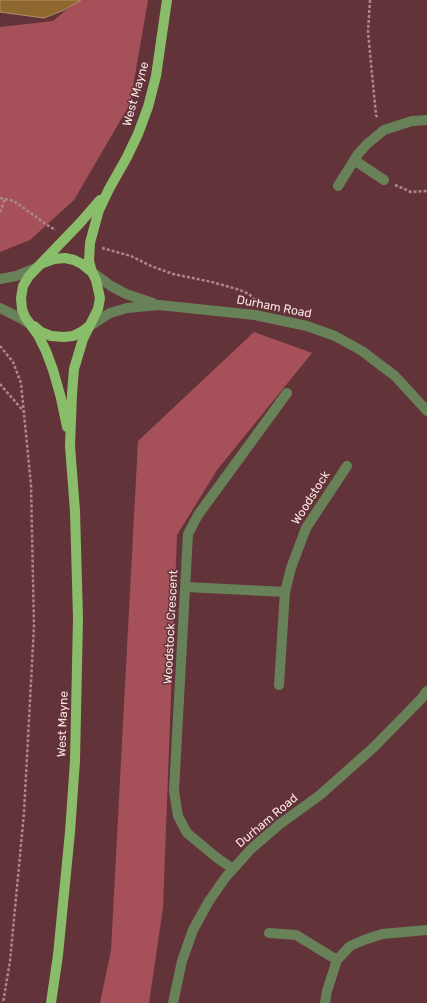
<!DOCTYPE html>
<html>
<head>
<meta charset="utf-8">
<style>
  body { margin:0 }
  canvas { display:block; background:#623338 }
</style>
</head>
<body>
<canvas width="427" height="1003"></canvas>
<script>
const g = document.querySelector('canvas').getContext('2d');
g.lineJoin = 'round';
function paint(path, color) { g.fillStyle = color; g.fill(path, 'evenodd'); }
const toPath = rows => new Path2D(rows.map(r => 'M' + r).join(''));
function strokePath(path, color, width, dash) { g.strokeStyle = color; g.lineWidth = width; g.lineCap = dash ? 'butt' : 'round'; g.setLineDash(dash || []); g.stroke(path); }
function label(font, color, halo, rows, align = 'center') {
  g.font = font + ' Rubik,sans-serif'; g.lineWidth = 3; g.setLineDash([]); g.textBaseline = 'middle'; g.strokeStyle = halo; g.fillStyle = color; for (const [text, x, y, turn = 0] of rows) {
    g.save(); g.translate(x, y); g.rotate((+turn || 0) * Math.PI / 180); g.textAlign = isNaN(turn) ? turn : align; if (halo) g.strokeText(text, 0, 0); g.fillText(text, 0, 0); g.restore();
  }
}
paint(toPath([
  [78,0,148,0,130,104,74,200,30,240,0,252,0,27,53,21],
  [254,332,312,353,217,470,177,535,163,908,149,1003,100,1003,111,950,138,441]
]), '#a6505a');
const building = toPath([
  [0,0,81,0,64,10,44,18,0,12,0,0]
]);
paint(building, '#8f682f');
strokePath(building, '#af9067', 1);
strokePath(toPath([
  [370,0,368,32,376,115,378,119],
  [395,185,411,192,427,191],
  [0,198,14,201,50,227,56,230],
  [0,212,5,199],
  [102,248,131,256,151,266,173,274,212,282,240,290,249,294,254,299,254,302],
  [0,346,13,362,21,383,31,485,34,626,24,813,10,961,3,1003],
  [0,384,25,413]
]), '#ab878a', 2.5, [3, 2]);
strokePath(toPath([
  [354,160,384,180],
  [338,186,358,154,367,144,384,130,412,121,427,120],
  [92,272,111,286,126,294,153,303],
  [0,279,16,276,36,268],
  [0,308,20,318,30,324],
  [88,327,110,313,127,308,159,305,255,315,307,326,335,336,362,351,395,376,427,411],
  [186,587,285,592],
  [279,685,285,592,291,568,306,528,347,466],
  [233,869,216,857,187,833,178,816,174,791,188,534,198,515,287,393],
  [269,933,296,935,337,960],
  [173,1003,182,961,193,930,209,901,225,878,251,849,280,824,320,795,374,747,422,698,427,691],
  [325,1003,327,991,337,960,350,946,364,940,382,934,427,930]
]), '#688159', 10);
strokePath(toPath([
  [43,263,54,259,65,258,74,260,82,264,92,272],
  [34,326,41,332,51,336,64,337,73,336,81,332,88,327],
  [67,427,61,398,53,370,46,351,38,335,25,317,22,309,21,298,23,286,29,276,80,223,100,200],
  [51,1003,58,955,70,832,75,761,78,618,75,511,70,446,72,394,74,369,83,339,98,309,100,298,96,280,92,272,89,261,90,243,94,228,99,210,109,189,127,157,138,134,148,107,156,76,167,0]
]), '#89bd69', 10);
label('12px', '#fce4e5', '#623338', [
  ["West Mayne",136,94,-74],
  ["Durham Road",274,307,11],
  ["Woodstock",311,498,-58],
  ["Woodstock Crescent",171,627,-87],
  ["West Mayne",63,724,-88],
  ["Durham Road",267,821,-40]
]);
</script>
</body>
</html>
